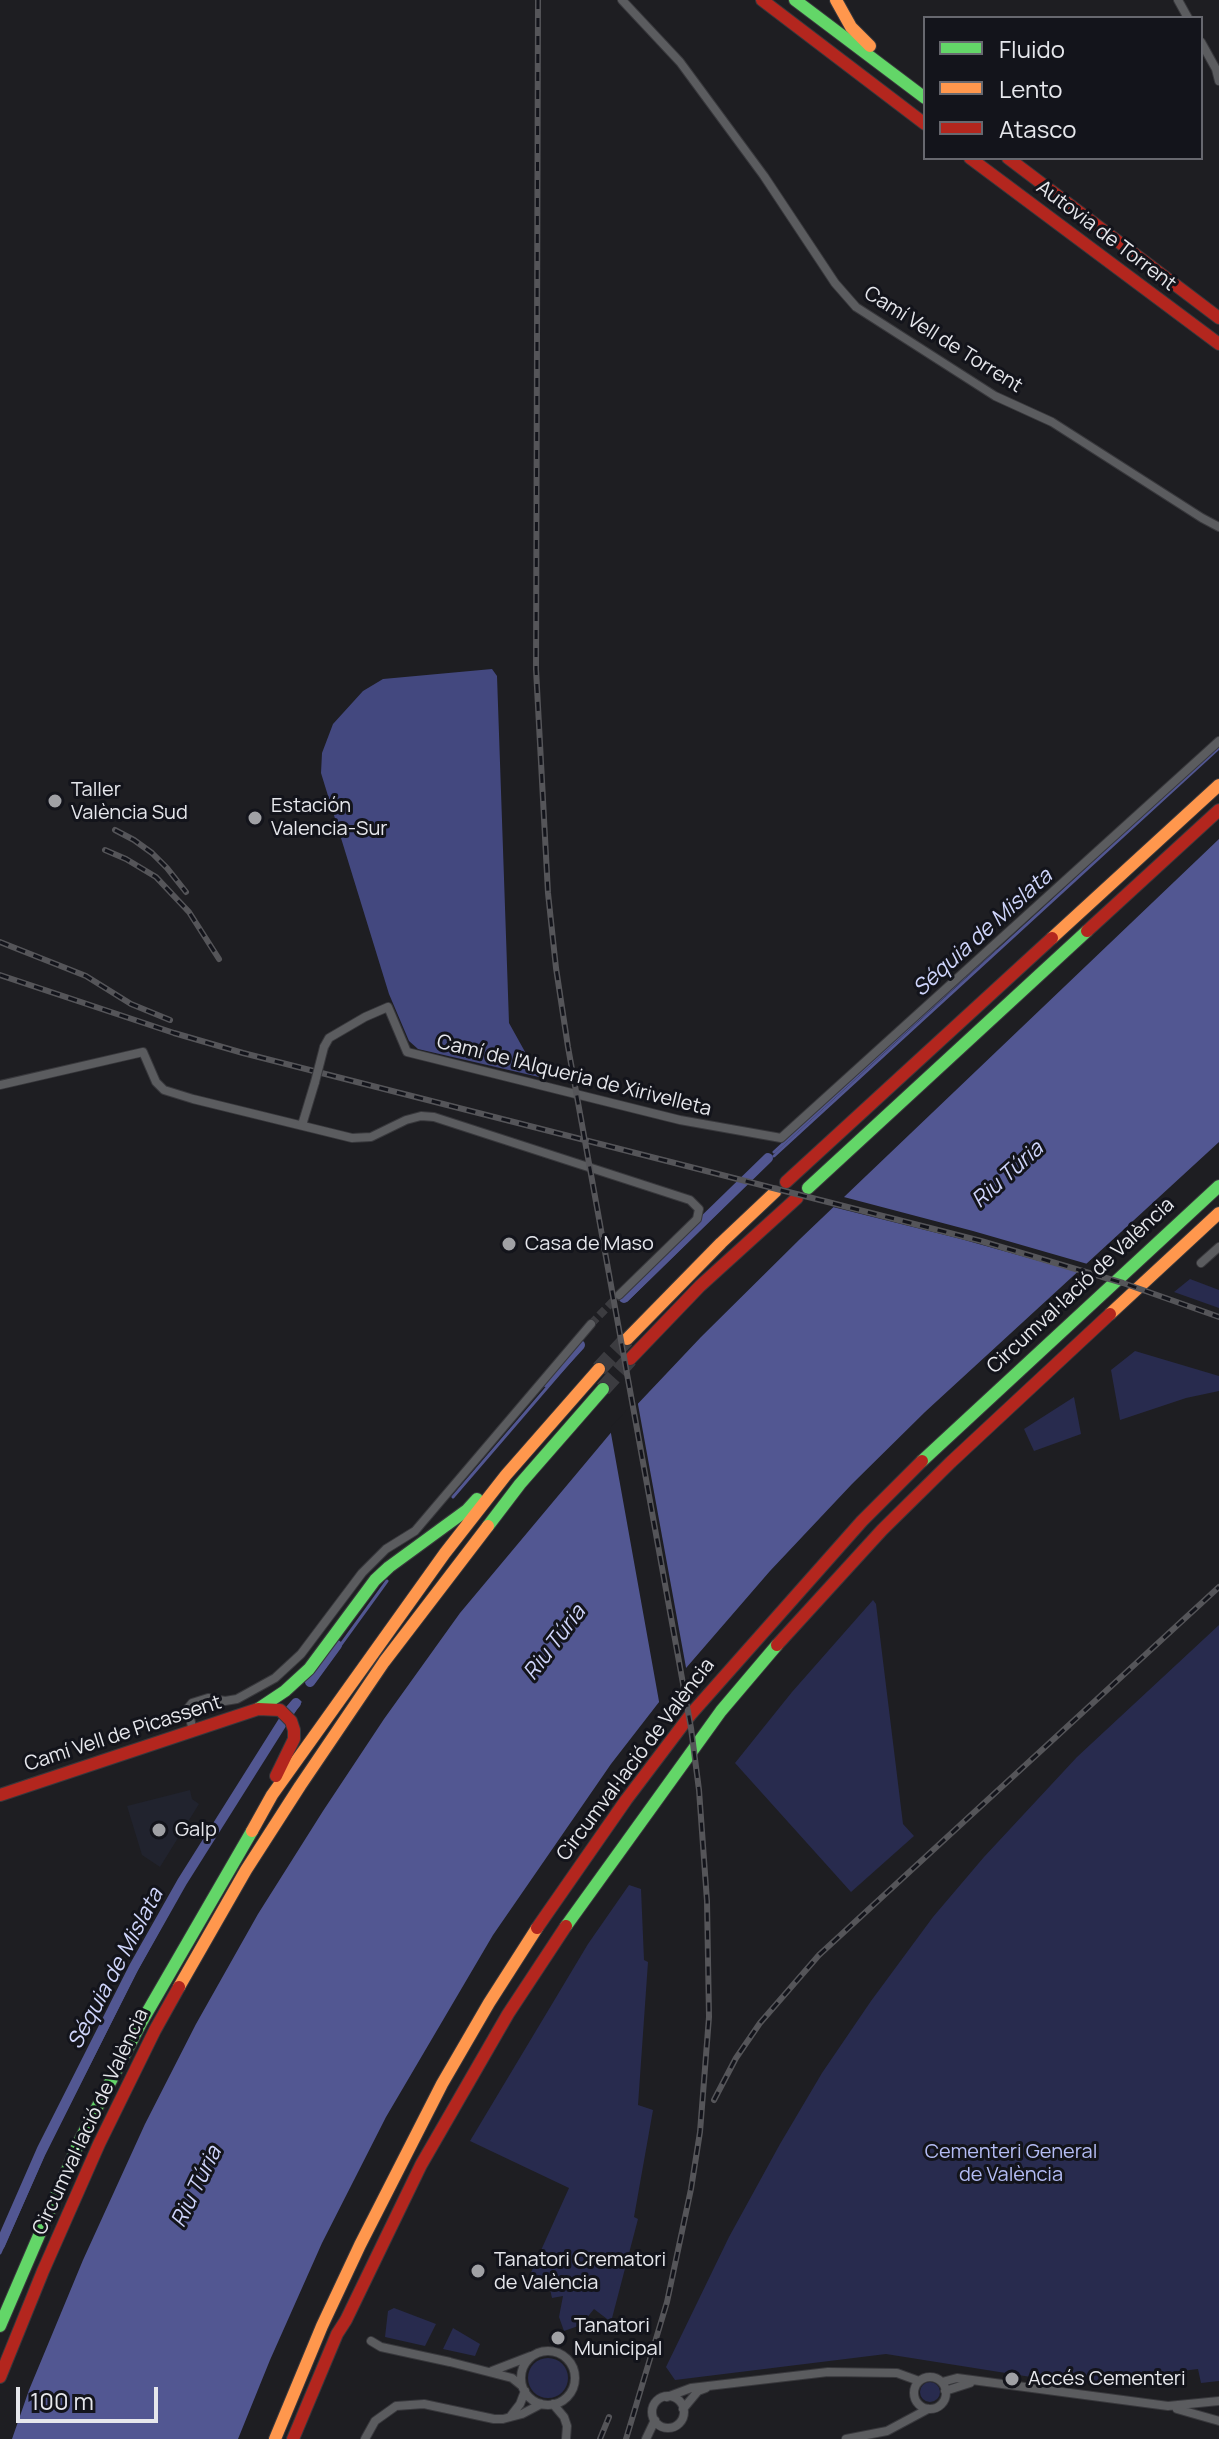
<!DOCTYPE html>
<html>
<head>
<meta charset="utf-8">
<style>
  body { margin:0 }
  #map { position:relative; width:1219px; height:2439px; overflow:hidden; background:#1e1e22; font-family:Manrope,sans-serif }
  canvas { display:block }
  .legend { position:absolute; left:923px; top:16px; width:280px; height:144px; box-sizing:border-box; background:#13141b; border:2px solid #67686f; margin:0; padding:10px 14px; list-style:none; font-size:24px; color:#e6e7ec }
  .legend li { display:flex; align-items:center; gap:16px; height:40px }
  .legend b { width:40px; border:2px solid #67686f }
  .scale { position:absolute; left:16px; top:2387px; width:142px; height:36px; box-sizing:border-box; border:4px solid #e6e7ec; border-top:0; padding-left:10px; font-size:24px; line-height:28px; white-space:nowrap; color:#e6e7ec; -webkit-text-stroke:6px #13141b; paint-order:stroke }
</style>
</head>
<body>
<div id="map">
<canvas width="1219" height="2439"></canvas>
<ul class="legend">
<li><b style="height:10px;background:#63d668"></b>Fluido</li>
<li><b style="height:10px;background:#ff974d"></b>Lento</li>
<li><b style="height:10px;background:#b3261e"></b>Atasco</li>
</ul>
<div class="scale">100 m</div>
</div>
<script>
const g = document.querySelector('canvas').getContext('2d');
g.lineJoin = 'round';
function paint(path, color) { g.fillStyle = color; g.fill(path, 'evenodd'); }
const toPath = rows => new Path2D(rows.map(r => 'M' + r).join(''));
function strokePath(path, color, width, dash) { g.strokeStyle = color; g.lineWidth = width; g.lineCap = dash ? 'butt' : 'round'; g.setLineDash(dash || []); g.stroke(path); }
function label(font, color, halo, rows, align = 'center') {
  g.font = font + ' Manrope,sans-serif'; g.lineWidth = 6; g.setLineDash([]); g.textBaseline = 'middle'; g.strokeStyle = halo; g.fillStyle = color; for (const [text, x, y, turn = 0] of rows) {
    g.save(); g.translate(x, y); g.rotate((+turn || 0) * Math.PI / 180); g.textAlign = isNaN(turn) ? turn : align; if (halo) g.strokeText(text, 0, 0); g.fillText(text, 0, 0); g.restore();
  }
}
paint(toPath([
  [190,1790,192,1799,199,1804,160,1867,142,1855,127,1806]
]), '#21232e');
paint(toPath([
  [1190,1279,1219,1290,1219,1308,1174,1292],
  [1135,1351,1219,1376,1219,1391,1186,1398,1120,1420,1111,1370],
  [1074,1397,1081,1434,1034,1451,1024,1429],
  [873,1600,876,1604,903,1824,914,1836,851,1892,735,1763,792,1692],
  [1219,1625,1219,2381,1201,2383,1198,2369,1075,2384,886,2354,675,2380,666,2367,729,2237,780,2144,822,2073,871,2001,933,1917,984,1857,1077,1757],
  [629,1885,641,1889,644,1960,648,1962,638,2105,653,2110,634,2217,638,2219,611,2322,594,2309,581,2325,564,2331,559,2317,563,2296,552,2298,548,2280,537,2281,529,2277,569,2188,470,2141,588,1944],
  [394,2308,436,2324,425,2346,385,2337,388,2311],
  [453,2328,480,2344,475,2356,443,2349],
  '528 2378a20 20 0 1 1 40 0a20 20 0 1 1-40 0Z',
  '920 2392a10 10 0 1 1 20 0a10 10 0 1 1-20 0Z'
]), '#282b4e');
paint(toPath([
  [492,669,497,676,509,1023,539,1077,418,1049,409,1041,389,994,321,773,322,753,333,724,363,691,383,679]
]), '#43487f');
paint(toPath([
  [1219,839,1219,1142,925,1412,852,1484,770,1571,680,1675,611,1764,493,1935,386,2117,322,2243,270,2360,238,2439,12,2439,29,2390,83,2260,145,2124,196,2024,258,1914,323,1811,384,1719,460,1613,614,1429,701,1337,800,1239]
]), '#525792');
paint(toPath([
  [840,1196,973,1231,1091,1265,1082,1273,961,1239,829,1206],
  [637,1399,687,1673,660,1707,610,1428]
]), '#1e1e22');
strokePath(toPath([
  [774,1152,995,949],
  [774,1156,1219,748],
  [627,1300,769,1161],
  [453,1497,582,1347],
  [313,1683,387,1581],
  [293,1713,300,1702],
  [0,2253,44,2154,134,1974,184,1884,285,1723]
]), '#525792', 3);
strokePath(toPath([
  [624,1298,768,1158],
  [546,1382,580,1345],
  [310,1682,337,1645],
  [290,1710,296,1703],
  [0,2245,42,2149,134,1967,182,1882,284,1720]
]), '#525792', 10);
strokePath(toPath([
  [591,1324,619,1295]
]), '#3c3c40', 8, [8, 4]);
strokePath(toPath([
  [599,1369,627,1339],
  [603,1389,630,1359]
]), '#3c3c40', 16, [16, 8]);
const street = toPath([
  [622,0,680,62,764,176,835,283,856,307,995,396,1052,422,1202,518,1219,527],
  [1178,0,1188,18],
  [1201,42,1216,69,1219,81],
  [324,1047,329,1038,365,1017,388,1007,407,1052,680,1120,781,1138,1219,741],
  [0,1085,143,1052,156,1082,164,1090,193,1099,352,1138,371,1137,406,1120,421,1116,434,1117,690,1200,699,1209,697,1219,619,1295],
  [302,1125,315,1082],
  [1201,1263,1219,1247],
  [193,1732,188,1708,192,1703,208,1698,225,1701,237,1699,275,1678,301,1654,362,1573,386,1549,415,1531,591,1324],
  [371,2341,381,2347,450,2362,512,2378,522,2386],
  '521 2378a27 27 0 1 1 54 0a27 27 0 1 1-54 0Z',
  [492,2371,531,2356],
  '914 2393a16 16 0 1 1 32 0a16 16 0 1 1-32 0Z',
  [942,2382,957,2378,1168,2406,1219,2401],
  [945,2391,970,2383],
  '652 2412a16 16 0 1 1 32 0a16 16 0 1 1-32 0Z',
  [667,2397,691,2388,828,2372,897,2373,919,2381],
  [553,2404,564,2417,567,2426,566,2439],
  [683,2409,698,2391,706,2388],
  [1177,2409,1219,2421],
  [510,2417,520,2404,525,2391],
  [365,2439,375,2421,396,2406,424,2404,494,2419,503,2419,522,2414,541,2404],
  [646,2439,655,2420],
  [846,2439,887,2431,928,2409]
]);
const fast = toPath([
  [795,0,925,98],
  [808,1188,1087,931],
  [922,1461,1219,1186],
  [488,1526,520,1484,603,1389],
  [258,1709,285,1691,309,1669,375,1580,389,1567,467,1510,477,1499],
  [566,1926,721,1711,777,1645],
  [0,2326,80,2140,141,2023,252,1831]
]);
const slow = toPath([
  [836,0,851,27,870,46],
  [1052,938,1219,785],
  [1110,1314,1219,1213],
  [627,1339,721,1243,775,1192],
  [252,1831,272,1795,445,1553,506,1475,599,1369],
  [179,1987,246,1870,300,1786,384,1662,488,1526],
  [275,2439,322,2326,360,2245,442,2084,489,2003,537,1928]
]);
const jam = toPath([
  [762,0,925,124],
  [970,158,1219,344],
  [1008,158,1219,318],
  [1087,931,1219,810],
  [786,1182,1052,938],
  [630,1359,700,1286,797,1198],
  [777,1645,882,1530,951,1462,1110,1314],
  [258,1709,280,1710,291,1721,294,1730,294,1739,276,1776],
  [0,1795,258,1709],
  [537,1928,626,1800,691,1714,862,1521,922,1461],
  [0,2377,43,2271,99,2144,155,2030,179,1987],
  [293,2439,337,2334,346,2320,421,2165,508,2014,566,1926]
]);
strokePath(street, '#38383c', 10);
strokePath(fast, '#38383c', 14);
strokePath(slow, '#38383c', 14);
strokePath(jam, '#38383c', 14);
strokePath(street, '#5b5c5f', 8);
strokePath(fast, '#63d668', 12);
strokePath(slow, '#ff974d', 12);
strokePath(jam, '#b3261e', 12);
const rail = toPath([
  [538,0,536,669,548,893,556,968,568,1047,691,1728,699,1790,707,1901,709,2017,700,2132,691,2189,667,2302,626,2439],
  [115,830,134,840,152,853,167,868,186,892],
  [105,850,126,859,156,877,189,912,219,959],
  [0,942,86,976,131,1004,170,1020],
  [0,975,174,1033,243,1053,981,1241,1123,1283,1219,1317],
  [714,2100,736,2058,760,2023,819,1955,1219,1587],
  [600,2439,609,2417]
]);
strokePath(rail, '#555559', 6);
strokePath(rail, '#13141b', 3, [9]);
const streetBridge = toPath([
  [315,1082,324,1047]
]);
strokePath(streetBridge, '#38383c', 10, []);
strokePath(streetBridge, '#5b5c5f', 8);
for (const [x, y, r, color] of [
  [55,801,8,"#a0a1a5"],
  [255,818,8,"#a0a1a5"],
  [509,1244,8,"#a0a1a5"],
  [159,1830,8,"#a0a1a5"],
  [478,2271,8,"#a0a1a5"],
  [558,2338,8,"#a0a1a5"],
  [1012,2379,8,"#a0a1a5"]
]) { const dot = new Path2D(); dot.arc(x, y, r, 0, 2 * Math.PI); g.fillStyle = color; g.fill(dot); strokePath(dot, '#13141b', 3); }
label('20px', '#e6e7ec', '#13141b', [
  ["Autovia de Torrent",1106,236,37],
  ["Camí Vell de Torrent",943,340,32],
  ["Camí de l'Alqueria de Xirivelleta",574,1076,14],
  ["Circumval·lació de València",1081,1286,-43],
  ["Camí Vell de Picassent",123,1734,-18],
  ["Circumval·lació de València",636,1760,-53],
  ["Circumval·lació de València",91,2122,-65]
]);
label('20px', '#e6e7ec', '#13141b', [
  ["Taller",71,790],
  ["València Sud",71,813],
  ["Estación",271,806],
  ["Valencia-Sur",271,829],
  ["Casa de Maso",525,1244],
  ["Galp",175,1830],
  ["Tanatori Crematori",494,2260],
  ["de València",494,2283],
  ["Tanatori",574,2326],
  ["Municipal",574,2349],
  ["Accés Cementeri",1028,2379]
], 'left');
label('20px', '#b4bcf4', '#13141b', [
  ["Cementeri General",1011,2152],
  ["de València",1011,2175]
]);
label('italic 22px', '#cfd5fb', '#13141b', [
  ["Séquia de Mislata",983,933,-42],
  ["Riu Túria",1008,1175,-42],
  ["Riu Túria",555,1643,-53],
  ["Séquia de Mislata",116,1969,-62],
  ["Riu Túria",197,2187,-64]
]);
</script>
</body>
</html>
